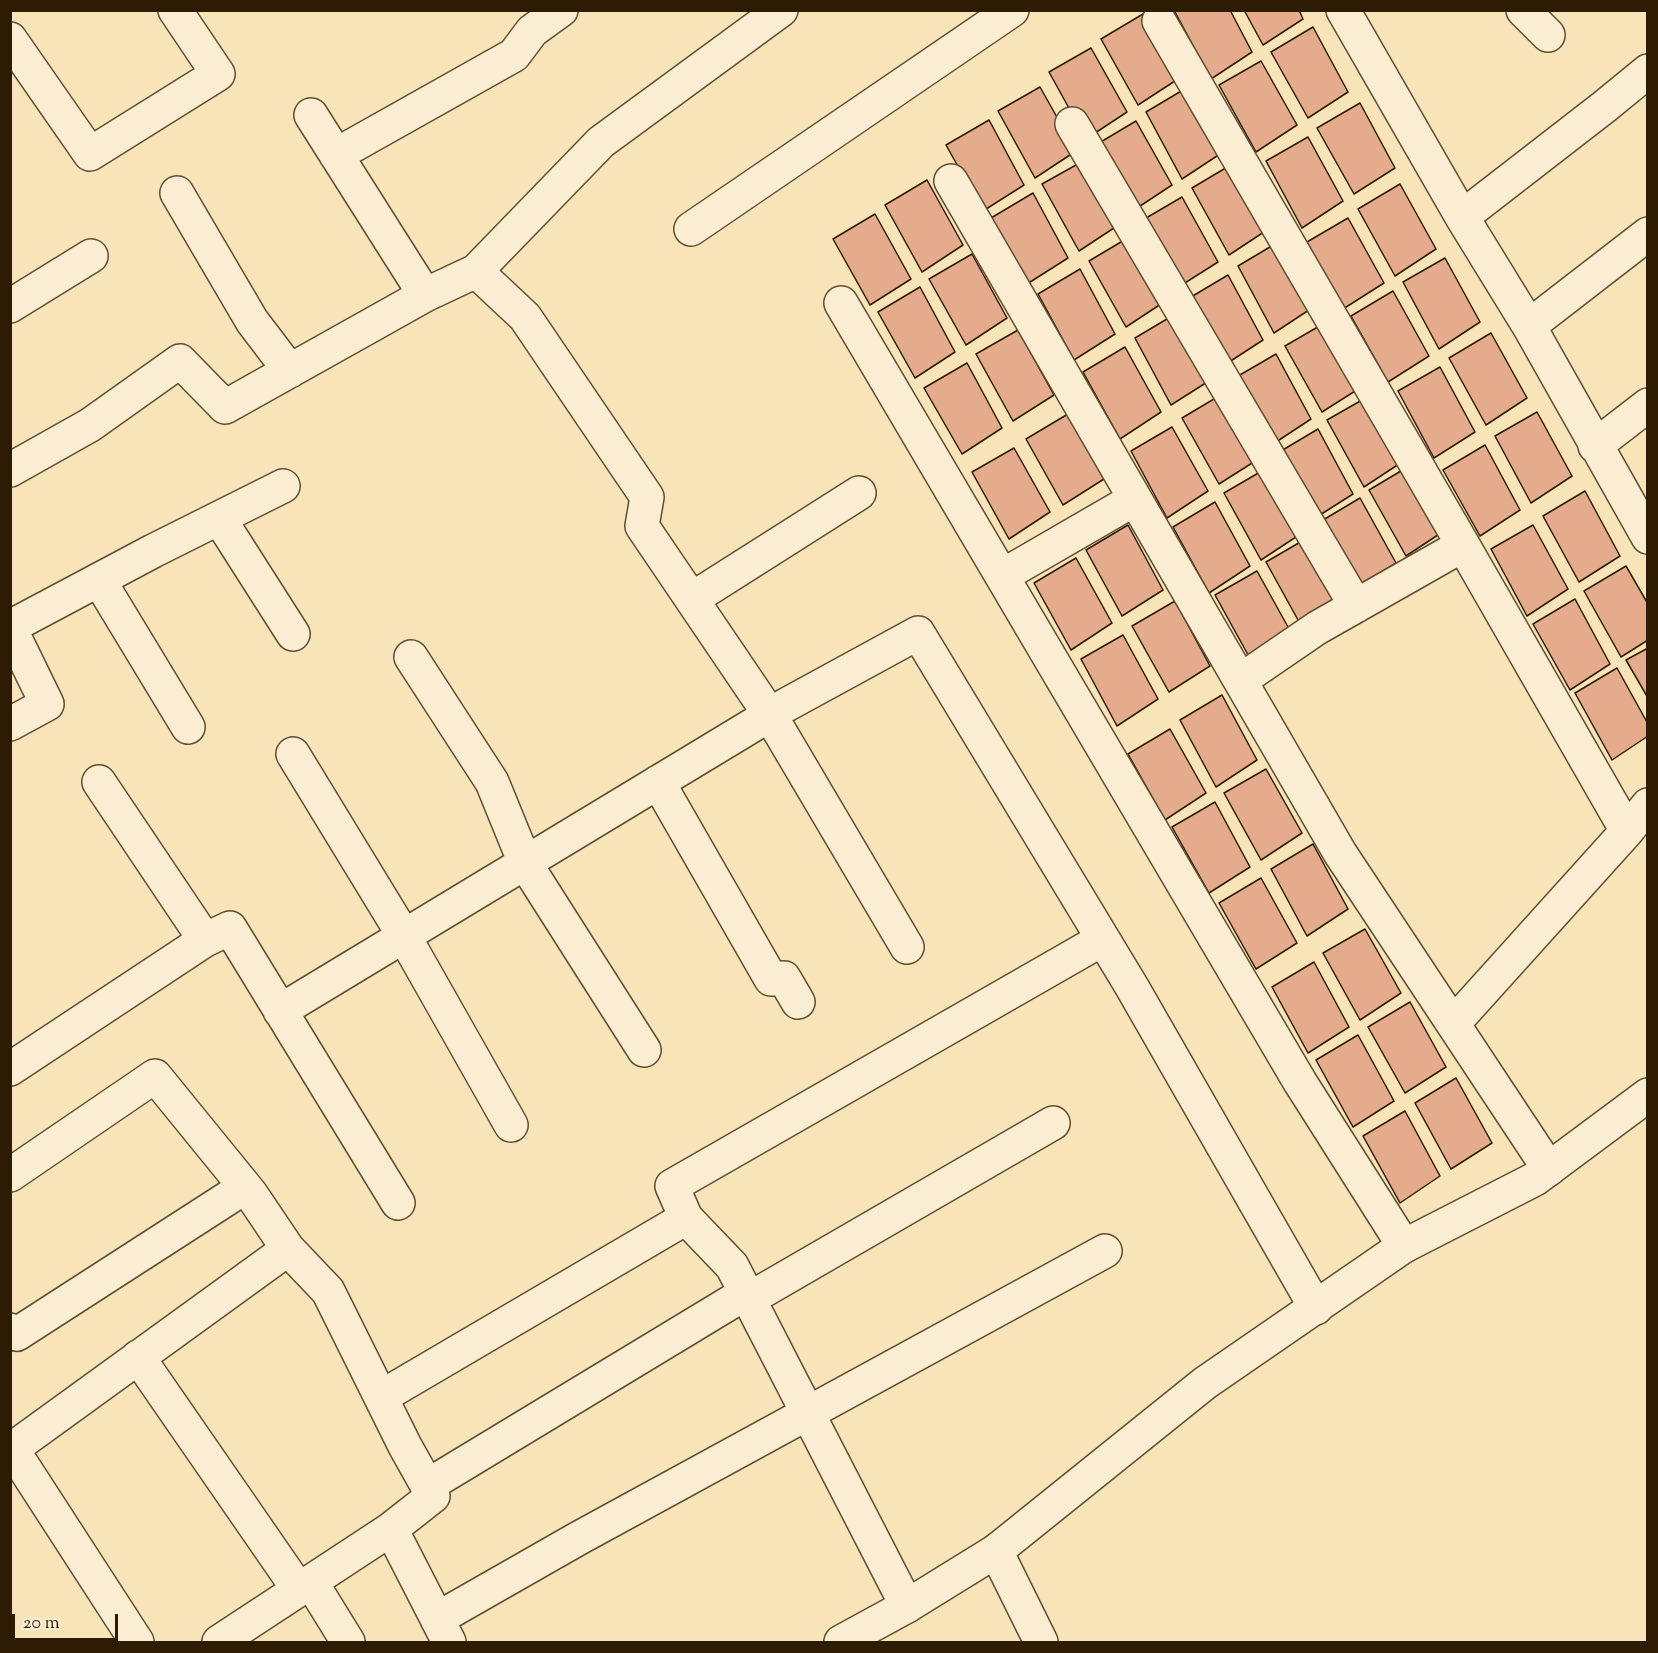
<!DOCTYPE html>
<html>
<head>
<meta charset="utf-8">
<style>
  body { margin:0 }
  #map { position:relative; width:1658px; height:1653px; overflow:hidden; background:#f7e4b8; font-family:"Sorts Mill Goudy",serif }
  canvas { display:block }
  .frame { position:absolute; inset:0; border:12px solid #2d1c03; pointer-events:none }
  .scale { position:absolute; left:12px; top:1614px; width:106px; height:27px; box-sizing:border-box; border:3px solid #2d1c03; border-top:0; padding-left:8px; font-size:18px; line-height:21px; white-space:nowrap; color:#2d1c03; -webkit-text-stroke:4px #faedd1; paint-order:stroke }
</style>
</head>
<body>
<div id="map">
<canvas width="1658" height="1653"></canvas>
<div class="frame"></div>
<div class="scale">20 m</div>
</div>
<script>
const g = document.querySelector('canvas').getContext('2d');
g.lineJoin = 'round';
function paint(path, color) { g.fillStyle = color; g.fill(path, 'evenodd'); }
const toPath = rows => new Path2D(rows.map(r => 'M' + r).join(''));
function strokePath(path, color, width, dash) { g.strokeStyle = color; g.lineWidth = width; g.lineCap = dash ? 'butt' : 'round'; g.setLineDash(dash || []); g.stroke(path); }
const building = toPath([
  [1178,10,1230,10,1252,52,1211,79,1175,12,1178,10],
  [1244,10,1299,10,1303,19,1263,45,1244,10],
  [1143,14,1178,79,1138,105,1101,39,1143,14],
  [1313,27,1348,92,1308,118,1271,52,1313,27],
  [1091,48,1127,112,1086,139,1049,72,1091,48],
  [1261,61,1297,125,1256,152,1219,85,1261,61],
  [1040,87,1076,151,1035,178,998,111,1040,87],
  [1188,87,1223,152,1182,179,1146,112,1188,87],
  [1360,103,1395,168,1354,194,1317,128,1360,103],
  [989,120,1024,185,983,211,946,145,989,120],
  [1136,121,1172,185,1131,212,1094,146,1136,121],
  [1308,137,1343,201,1302,228,1266,161,1308,137],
  [1085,160,1120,224,1079,251,1042,184,1085,160],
  [1234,163,1270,228,1229,255,1192,188,1234,163],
  [927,180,963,245,922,272,885,205,927,180],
  [1400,184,1436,249,1395,276,1358,209,1400,184],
  [1033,193,1068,258,1027,284,991,218,1033,193],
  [1182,197,1218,262,1177,288,1141,221,1182,197],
  [875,214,911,279,870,305,833,239,875,214],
  [1348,218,1384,283,1343,309,1307,242,1348,218],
  [1131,236,1167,300,1126,327,1089,261,1131,236],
  [1280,241,1315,306,1274,333,1238,266,1280,241],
  [972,254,1007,318,966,345,929,279,972,254],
  [1445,258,1480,322,1439,349,1403,282,1445,258],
  [1080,269,1115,334,1074,360,1038,294,1080,269],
  [1228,275,1263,340,1223,366,1186,300,1228,275],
  [920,287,955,352,915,378,878,312,920,287],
  [1393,291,1429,356,1388,382,1351,316,1393,291],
  [1177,313,1212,379,1171,405,1135,338,1177,313],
  [1328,321,1363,386,1322,412,1285,346,1328,321],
  [1018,330,1054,395,1013,421,976,354,1018,330],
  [1491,333,1527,398,1486,425,1449,358,1491,333],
  [1125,347,1161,412,1120,439,1083,372,1125,347],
  [1276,354,1311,419,1270,446,1233,379,1276,354],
  [967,363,1002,428,962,454,924,388,967,363],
  [1440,367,1475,432,1434,458,1398,391,1440,367],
  [1224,393,1260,458,1219,484,1182,418,1224,393],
  [1369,396,1405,460,1364,487,1327,420,1369,396],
  [1537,412,1572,476,1531,503,1495,436,1537,412],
  [1068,414,1104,479,1063,505,1026,439,1068,414],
  [1172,427,1208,491,1167,518,1131,451,1172,427],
  [1318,429,1353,494,1312,520,1276,454,1318,429],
  [1485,445,1520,510,1480,536,1443,470,1485,445],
  [1014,448,1050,512,1009,539,972,472,1014,448],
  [1411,465,1447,529,1406,556,1369,490,1411,465],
  [1267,468,1302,533,1261,560,1224,493,1267,468],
  [1585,491,1620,556,1579,582,1543,516,1585,491],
  [1360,498,1396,563,1355,589,1318,523,1360,498],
  [1215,502,1250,566,1209,593,1173,527,1215,502],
  [1128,525,1163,590,1122,616,1086,550,1128,525],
  [1533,525,1568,589,1527,616,1491,549,1533,525],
  [1309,537,1344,602,1303,629,1266,562,1309,537],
  [1076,558,1112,623,1071,650,1034,583,1076,558],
  [1626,566,1648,604,1648,640,1621,657,1584,591,1626,566],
  [1257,571,1293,636,1252,662,1215,595,1257,571],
  [1575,599,1610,664,1570,690,1533,624,1575,599],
  [1175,601,1210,666,1169,692,1132,626,1175,601],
  [1123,635,1158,699,1117,726,1081,659,1123,635],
  [1648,648,1648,698,1626,660,1648,648],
  [1617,668,1648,724,1648,736,1612,760,1575,693,1617,668],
  [1222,695,1257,760,1216,787,1180,720,1222,695],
  [1170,729,1206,793,1165,820,1128,754,1170,729],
  [1266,769,1302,833,1261,860,1224,793,1266,769],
  [1215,802,1250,867,1209,893,1172,827,1215,802],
  [1313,844,1348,909,1307,936,1271,869,1313,844],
  [1261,878,1297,943,1256,969,1219,903,1261,878],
  [1365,929,1401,993,1360,1020,1323,953,1365,929],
  [1314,962,1349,1027,1308,1053,1272,987,1314,962],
  [1410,1002,1446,1067,1405,1093,1368,1027,1410,1002],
  [1358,1035,1394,1101,1353,1127,1316,1060,1358,1035],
  [1456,1078,1492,1143,1451,1169,1415,1103,1456,1078],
  [1405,1111,1440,1176,1400,1203,1363,1136,1405,1111]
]);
paint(building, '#e4ac8c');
strokePath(building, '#2d1c03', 1.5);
const minor = toPath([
  [1343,10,1462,217,1529,326,1648,537],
  [1523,10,1548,35],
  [1159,21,1463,545,1627,831],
  [10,39,90,154,218,74,175,10],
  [1072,124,1356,606],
  [336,155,514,55,532,31,561,10],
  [951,181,1340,853,1549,1169],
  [177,193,252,321,290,371],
  [1462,217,1604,107,1648,71],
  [691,229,1012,10],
  [476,271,601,142,781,10],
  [425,295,476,271,525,317,647,497,642,526,770,715,907,947],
  [841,303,1300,1082,1404,1246],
  [10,306,91,256],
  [1529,326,1648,234],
  [1595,446,1648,405],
  [10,470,90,425,180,361,225,407,425,295,311,115],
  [219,518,293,634],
  [1002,576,1135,499],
  [99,580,188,727],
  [692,599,859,493],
  [10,627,153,551,283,486],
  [10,628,47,704,10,724],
  [411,657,492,782,525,863,644,1050],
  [1241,680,1317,628,1463,545],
  [293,754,404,936,511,1125],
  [99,782,205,940],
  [658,782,771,979,784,978,798,1002],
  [280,1011,786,705,918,633,1132,987,1316,1308],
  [1453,1024,1627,831,1648,805],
  [10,1069,205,940,230,928,398,1203],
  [10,1175,155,1076,251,1194,288,1249],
  [686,1218,672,1186,1103,939],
  [749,1299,1053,1123],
  [10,1330,17,1334,245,1187],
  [138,1357,299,1590],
  [381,1397,686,1218,732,1266,907,1606],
  [12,1449,288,1249,328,1291,405,1446,433,1496,391,1529],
  [10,1450,12,1449,137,1642],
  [427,1486,746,1293],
  [996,1551,1041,1642],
  [311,1582,348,1642],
  [437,1619,579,1538,1105,1251],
  [219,1642,391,1529,449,1642]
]);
const tertiary = toPath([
  [841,1642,907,1606,996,1551,1205,1383,1404,1246,1535,1179,1648,1095]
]);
strokePath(minor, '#604e30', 36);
strokePath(tertiary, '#604e30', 36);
strokePath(minor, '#faedd1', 33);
strokePath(tertiary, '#faedd1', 33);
</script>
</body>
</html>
